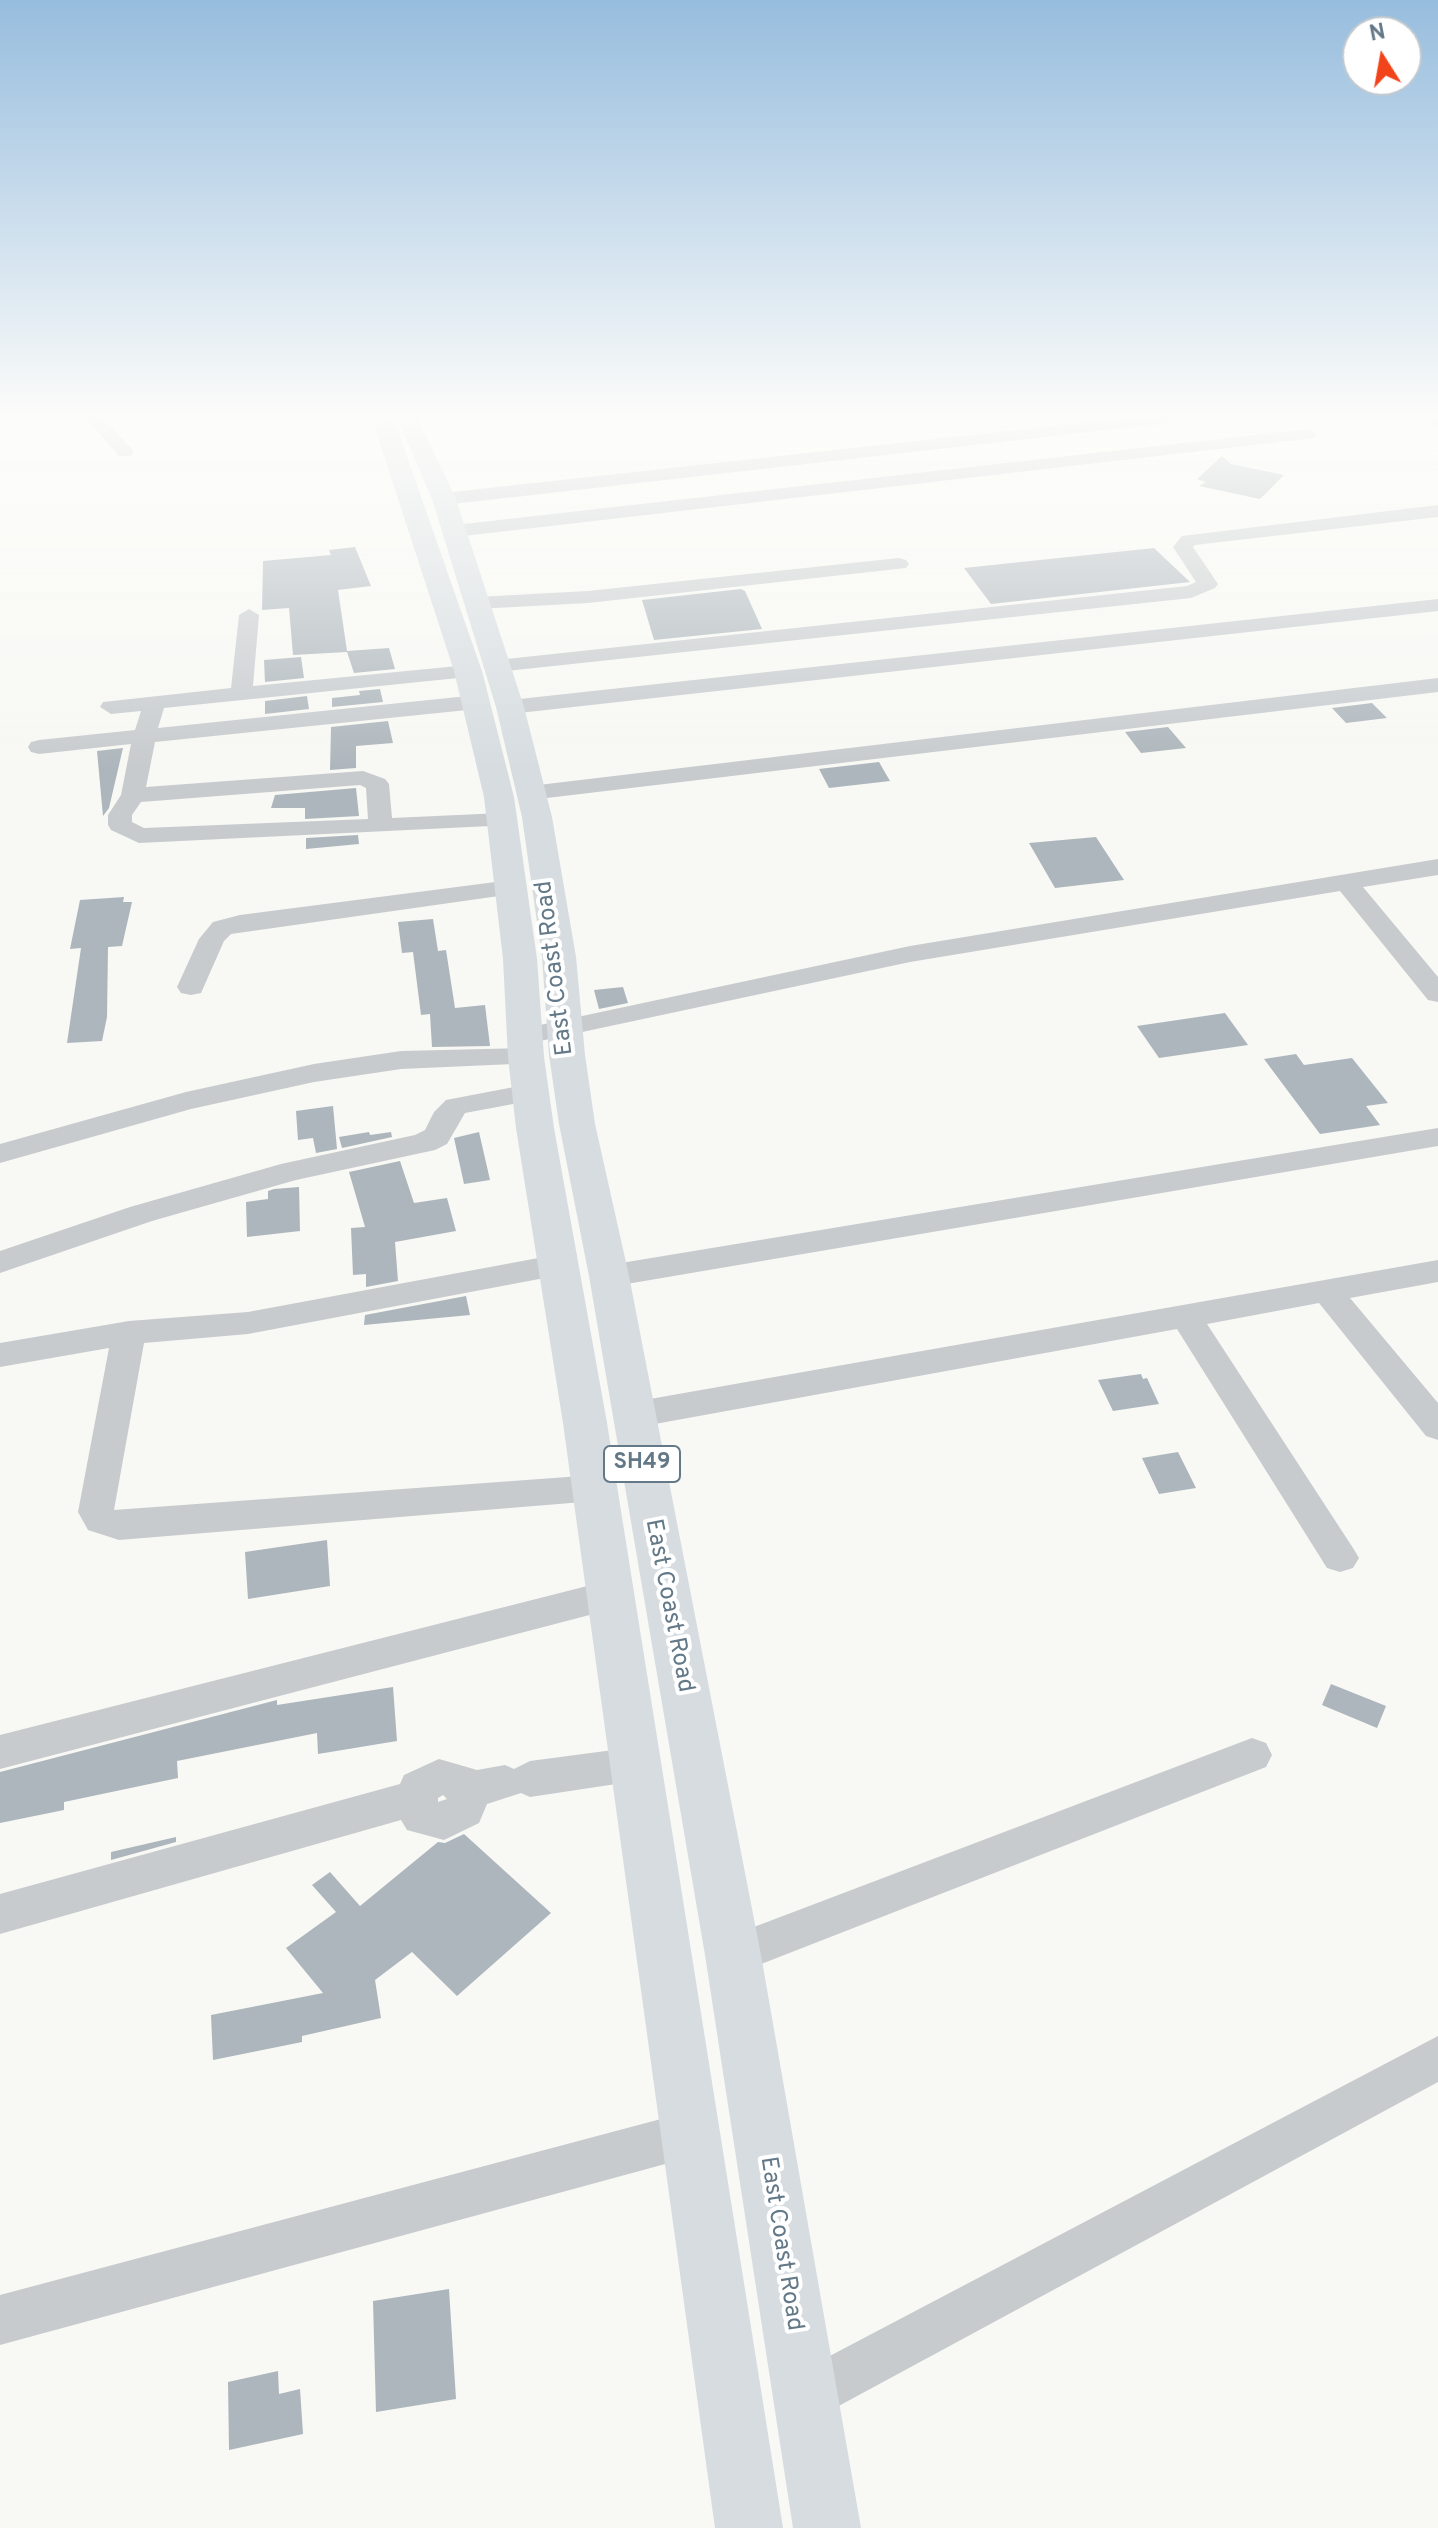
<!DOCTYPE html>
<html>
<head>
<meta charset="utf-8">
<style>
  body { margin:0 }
  #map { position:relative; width:1438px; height:2528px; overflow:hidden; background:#f8f8f4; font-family:Overpass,sans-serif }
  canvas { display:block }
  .north { position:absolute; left:1342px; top:16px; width:80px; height:80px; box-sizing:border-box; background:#fff; border:2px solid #c1c9cf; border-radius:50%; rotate:349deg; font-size:22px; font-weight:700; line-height:32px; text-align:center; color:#647988 }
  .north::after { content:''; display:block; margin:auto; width:28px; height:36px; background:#f2441a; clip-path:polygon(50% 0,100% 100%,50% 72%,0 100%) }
</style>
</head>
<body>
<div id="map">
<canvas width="1438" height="2528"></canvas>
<div class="north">N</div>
</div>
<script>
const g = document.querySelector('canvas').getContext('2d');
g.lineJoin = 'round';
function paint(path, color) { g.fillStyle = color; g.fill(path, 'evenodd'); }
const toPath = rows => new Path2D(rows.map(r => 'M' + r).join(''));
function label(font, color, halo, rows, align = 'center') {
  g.font = font + ' Overpass,sans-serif'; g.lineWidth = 8; g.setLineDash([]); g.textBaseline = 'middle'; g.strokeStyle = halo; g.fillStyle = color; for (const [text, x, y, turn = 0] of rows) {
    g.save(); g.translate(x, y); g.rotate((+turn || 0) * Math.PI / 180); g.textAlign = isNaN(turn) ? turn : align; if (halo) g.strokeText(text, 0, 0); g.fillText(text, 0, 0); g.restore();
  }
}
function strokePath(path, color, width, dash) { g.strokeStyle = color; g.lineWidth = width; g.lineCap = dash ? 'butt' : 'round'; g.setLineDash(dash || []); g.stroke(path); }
paint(toPath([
  [1222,456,1231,464,1284,475,1260,499,1199,486,1206,482,1197,479],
  [355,547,371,586,338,590,347,651,389,648,395,669,354,673,347,652,293,655,289,608,262,610,263,561,331,555,329,550],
  [1154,548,1190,582,991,604,964,568],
  [741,589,745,591,762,629,654,640,642,600],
  [301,657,304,678,265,682,264,660],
  [380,689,383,702,332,707,332,698,360,695,359,691],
  [307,696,309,709,265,714,265,701],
  [1372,703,1387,718,1346,723,1332,708],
  [388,721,393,743,356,746,356,768,330,770,331,727],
  [1168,727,1186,748,1141,753,1125,732],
  [123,748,109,808,103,816,97,751],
  [879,762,890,781,829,788,819,769],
  [356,788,359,816,305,819,305,808,271,808,275,795],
  [358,835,359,844,306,849,306,838],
  [1096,837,1124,880,1055,888,1029,843],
  [124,897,123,902,132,902,122,946,108,947,107,1017,102,1041,67,1043,81,948,70,949,80,900],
  [433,919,438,951,446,950,455,1008,485,1005,490,1046,432,1047,430,1014,421,1015,413,952,402,953,398,922],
  [623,987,628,1003,599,1009,594,990],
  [1225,1013,1248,1045,1159,1058,1137,1026],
  [1296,1054,1304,1065,1352,1058,1388,1103,1366,1106,1380,1125,1320,1134,1264,1059],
  [333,1106,337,1149,316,1153,313,1138,298,1140,296,1111],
  [369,1132,370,1135,391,1132,392,1137,342,1148,339,1137],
  [479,1132,490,1180,464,1184,454,1138],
  [400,1161,414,1203,447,1198,456,1231,395,1242,398,1281,366,1287,366,1274,353,1275,351,1228,365,1227,349,1172],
  [299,1187,300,1231,247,1237,246,1202,268,1199,268,1191,274,1189],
  [466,1296,470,1315,364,1325,365,1315],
  [1141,1374,1143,1379,1147,1378,1159,1404,1113,1411,1098,1380],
  [1178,1452,1196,1488,1159,1494,1142,1458],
  [327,1540,330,1586,248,1599,245,1552],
  [1331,1684,1386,1706,1377,1728,1322,1705],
  [393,1687,397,1741,318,1754,317,1733,177,1761,178,1778,64,1802,64,1810,0,1823,0,1772,277,1700,277,1705],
  [464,1834,551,1913,457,1996,412,1952,375,1980,381,2018,302,2036,302,2042,213,2060,211,2015,323,1993,286,1948,336,1912,312,1885,330,1872,360,1906,438,1842,445,1843],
  [176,1837,176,1842,111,1860,111,1852],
  [449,2289,456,2399,376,2412,373,2301],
  [278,2371,279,2394,300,2389,303,2434,229,2450,228,2382]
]), '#adb6bc');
paint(toPath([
  [83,415,100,415,131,448,134,452,131,456,119,456,83,415],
  [1152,415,1204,415,1195,420,444,505,435,499,444,493,1152,415],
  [1421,415,1438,415,1438,426,1432,425,1421,415],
  [1308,429,1317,434,1314,438,455,537,445,531,455,525,1308,429],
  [1438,505,1438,517,1195,545,1193,547,1218,584,1215,588,1191,598,497,672,486,666,497,660,1187,586,1196,582,1173,547,1182,536,1438,505],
  [899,558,906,560,909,564,906,568,588,603,477,609,467,603,477,597,588,591,899,558],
  [1438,599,1438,611,510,714,499,707,510,700,1438,599],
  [249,609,259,615,253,686,468,665,479,671,468,677,164,708,158,728,477,695,488,702,477,709,155,742,146,787,363,771,385,779,389,784,392,818,502,813,511,815,514,820,511,825,139,843,111,830,108,825,108,815,121,795,131,744,39,754,31,752,28,747,31,742,39,740,135,730,141,711,111,714,100,707,103,702,231,688,239,615,249,609],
  [360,785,366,788,368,819,144,828,132,822,132,815,141,802,360,785],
  [1438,678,1438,692,530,800,522,798,518,793,522,788,530,786,1438,678],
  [1438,859,1438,875,1363,887,1438,977,1438,1002,1428,1000,1340,891,910,962,526,1044,516,1042,512,1036,516,1030,526,1028,910,946,1438,859],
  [511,880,520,883,524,888,520,893,231,934,224,941,201,993,191,995,181,993,177,987,199,939,213,922,240,915,511,880],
  [526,1048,536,1051,540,1057,536,1063,401,1069,314,1082,191,1109,0,1163,0,1144,186,1092,314,1064,401,1051,526,1048],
  [530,1084,540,1087,545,1093,540,1099,465,1113,447,1144,435,1150,296,1180,152,1221,0,1273,0,1251,130,1207,281,1164,415,1135,425,1130,434,1112,446,1100,530,1084],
  [1438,1128,1438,1146,609,1287,598,1284,593,1276,598,1268,609,1265,1438,1128],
  [560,1254,571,1257,576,1265,571,1273,248,1334,144,1343,114,1510,595,1475,608,1478,613,1488,608,1498,595,1501,119,1540,88,1530,78,1512,109,1348,0,1367,0,1343,129,1321,248,1312,560,1254],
  [1438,1260,1438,1282,1350,1298,1438,1403,1438,1440,1426,1436,1319,1303,1207,1324,1353,1548,1359,1558,1353,1568,1340,1572,1327,1568,1177,1329,633,1428,621,1424,616,1415,621,1406,633,1402,1438,1260],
  [611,1580,624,1584,630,1595,624,1606,0,1769,0,1735,611,1580],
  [1252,1738,1266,1743,1272,1755,1266,1767,733,1975,717,1969,711,1955,717,1941,1252,1738],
  [636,1747,650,1752,656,1764,650,1776,636,1781,530,1797,521,1793,487,1804,479,1823,444,1840,407,1830,401,1820,0,1934,0,1894,400,1784,404,1775,439,1759,477,1770,505,1765,514,1769,530,1761,636,1747],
  [443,1795,447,1799,438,1802,438,1798,443,1795],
  [1438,2036,1438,2082,822,2415,804,2423,786,2415,778,2397,786,2379,1438,2036],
  [691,2111,708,2118,715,2134,708,2150,691,2157,0,2345,0,2295,691,2111]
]), '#c7cbce');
paint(toPath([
  [396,415,416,415,456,499,524,707,552,817,576,957,585,1055,595,1124,629,1276,761,1955,861,2528,793,2528,705,1955,589,1276,559,1124,549,1055,542,957,522,817,496,707,432,499,396,415],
  [386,421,397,428,482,671,514,797,537,959,544,1057,554,1128,607,1423,783,2528,715,2528,563,1423,516,1128,508,1057,503,959,484,797,454,671,375,428,386,421]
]), '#d6dce0');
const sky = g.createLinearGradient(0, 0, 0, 769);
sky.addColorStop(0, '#97bdde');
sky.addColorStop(0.54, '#fcfcfa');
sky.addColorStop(1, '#fcfcfa00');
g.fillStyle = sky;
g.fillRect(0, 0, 1438, 769);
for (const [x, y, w] of [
  [642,1464,76]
]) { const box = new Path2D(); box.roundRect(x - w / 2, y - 18, w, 36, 6); g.fillStyle = '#fff'; g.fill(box); strokePath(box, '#647988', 2); }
label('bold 22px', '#647988', null, [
  ["SH49",642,1464]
]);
label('24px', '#647988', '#fff', [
  ["East Coast Road",556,968,-97],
  ["East Coast Road",668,1606,79],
  ["East Coast Road",780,2244,81]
]);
</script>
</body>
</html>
